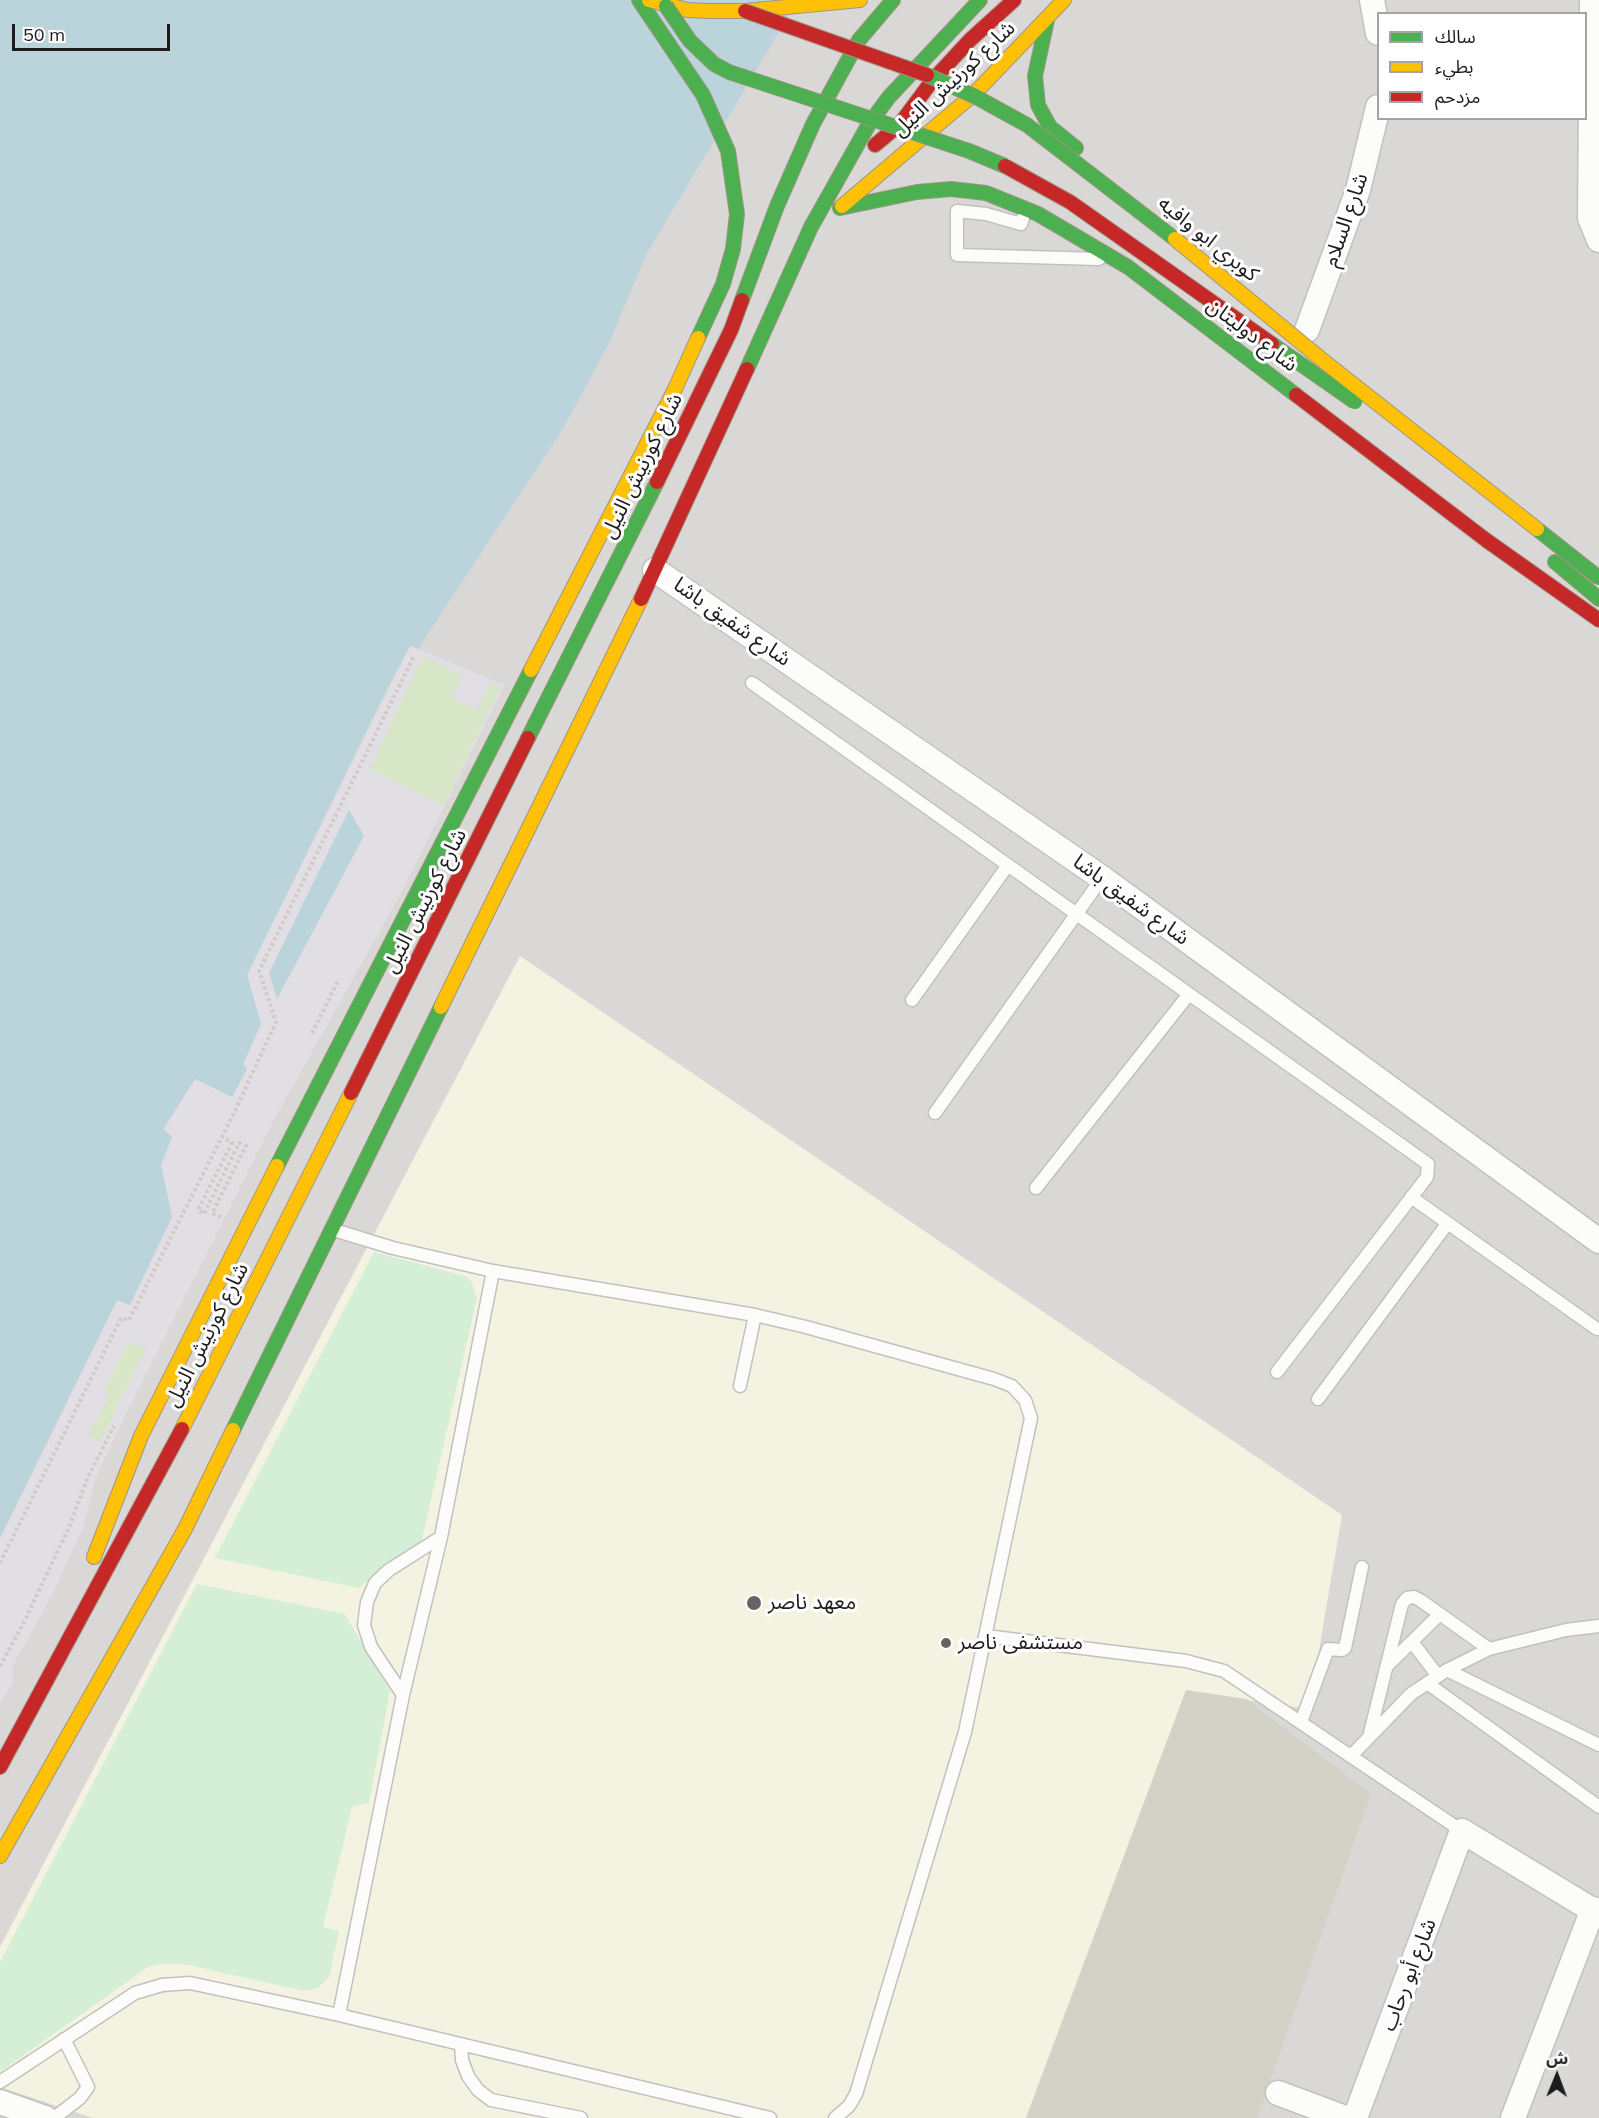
<!DOCTYPE html>
<html>
<head>
<meta charset="utf-8">
<style>
  body { margin:0 }
  #map { position:relative; width:1599px; height:2118px; overflow:hidden; background:#ebe9e5; font-family:Mulish,"Noto Sans Arabic",sans-serif }
  canvas { display:block }
  .legend { position:absolute; left:1377px; top:12px; width:210px; height:108px; box-sizing:border-box; background:#fff; border:2px solid #a4a4a4; margin:0; padding:8px 10px; list-style:none; font-size:18px; color:#1c1c1c }
  .legend li { display:flex; align-items:center; gap:12px; height:30px }
  .legend b { width:30px; border:2px solid #a4a4a4 }
  .north { position:absolute; left:1527px; top:2046px; width:60px; height:60px; -webkit-text-stroke:4px #fff; paint-order:stroke; rotate:1deg; font-size:16px; font-weight:700; line-height:24px; text-align:center; color:#1c1c1c }
  .north::after { content:''; display:block; margin:auto; width:21px; height:27px; background:#1c1c1c; clip-path:polygon(50% 0,100% 100%,50% 72%,0 100%) }
  .scale { position:absolute; left:12px; top:24px; width:158px; height:27px; box-sizing:border-box; border:3px solid #1c1c1c; border-top:0; padding-left:8px; font-size:18px; line-height:21px; white-space:nowrap; color:#1c1c1c; -webkit-text-stroke:4px #fff; paint-order:stroke }
</style>
</head>
<body>
<div id="map">
<canvas width="1599" height="2118"></canvas>
<ul class="legend">
<li><b style="height:8px;background:#4caf50"></b>سالك</li>
<li><b style="height:8px;background:#ffc107"></b>بطيء</li>
<li><b style="height:8px;background:#c62828"></b>مزدحم</li>
</ul>
<div class="north">ش</div>
<div class="scale">50 m</div>
</div>
<script>
const g = document.querySelector('canvas').getContext('2d');
g.lineJoin = 'round';
function paint(path, color) { g.fillStyle = color; g.fill(path, 'evenodd'); }
const toPath = rows => new Path2D(rows.map(r => 'M' + r).join(''));
function strokePath(path, color, width, dash) { g.strokeStyle = color; g.lineWidth = width; g.lineCap = dash ? 'butt' : 'round'; g.setLineDash(dash || []); g.stroke(path); }
function label(font, color, halo, rows, align = 'center') {
  g.font = font + ' Mulish,"Noto Sans Arabic",sans-serif'; g.lineWidth = 6; g.setLineDash([]); g.textBaseline = 'middle'; g.strokeStyle = halo; g.fillStyle = color; for (const [text, x, y, turn = 0] of rows) {
    g.save(); g.translate(x, y); g.rotate((+turn || 0) * Math.PI / 180); g.textAlign = isNaN(turn) ? turn : align; if (halo) g.strokeText(text, 0, 0); g.fillText(text, 0, 0); g.restore();
  }
}
paint(toPath([
  [0,0,1599,0,1599,2118,0,2118],
  [1378,14,1586,14,1586,118,1378,118]
]), '#dad8d6');
paint(toPath([
  [520,956,1342,1515,1309,1709,1186,1691,1026,2118,93,2118,0,2087,0,1947]
]), '#f4f3e1');
paint(toPath([
  [1460,1666,1599,1723,1599,1849,1403,1705]
]), '#d9d8d6');
paint(toPath([
  [1186,1690,1246,1699,1371,1794,1257,2118,1026,2118]
]), '#d3d2c7');
paint(toPath([
  [423,656,462,675,477,710,490,682,500,687,444,806,368,770],
  [129,1341,146,1349,101,1442,89,1435,109,1397,105,1387]
]), '#d7e6c6');
paint(toPath([
  [374,1252,465,1276,471,1281,477,1298,422,1539,416,1546,382,1569,359,1588,215,1558],
  [197,1584,345,1614,390,1691,369,1803,352,1807,323,1927,339,1931,329,1977,318,1988,304,1991,184,1964,160,1964,148,1967,0,2072,0,1962]
]), '#d4efd5');
paint(toPath([
  [410,646,505,685,400,895,274,1120,114,1438,95,1480,83,1528,50,1599,12,1667,13,1683,0,1704,0,1539,117,1300,130,1305,172,1217,161,1165,172,1137,163,1130,195,1079,243,1064,261,1024,247,975],
  [423,657,462,675,451,698,477,710,490,683,500,687,444,805,369,770],
  [129,1341,146,1350,100,1442,89,1435,109,1397,105,1387]
]), '#e1dfe3');
paint(toPath([
  [0,0,798,0,646,255,609,343,565,425,418,649,410,646,385,693,247,975,261,1024,243,1064,247,1069,232,1097,195,1079,163,1129,172,1137,161,1165,172,1217,130,1305,117,1300,0,1538],
  [349,810,364,836,277,999,269,973]
]), '#bbd3db');
const lane = toPath([
  [1023,218,1021,224,986,214,957,211,957,255,1099,259],
  [752,683,1428,1164,1427,1177,1277,1372],
  [912,1000,1008,865],
  [935,1113,1102,878],
  [1036,1188,1189,994],
  [1411,1197,1597,1329],
  [334,1230,393,1248,493,1271,755,1315,806,1327,994,1379,1012,1386,1025,1400,1031,1418,965,1732,856,2094,849,2106,835,2118],
  [740,1386,755,1315],
  [1318,1399,1447,1224],
  [986,1636,1186,1661,1224,1671,1462,1831],
  [1412,1642,1438,1676],
  [1388,1665,1440,1614],
  [1447,1670,1599,1745],
  [1427,1683,1599,1807],
  [403,1695,371,1647,364,1625,367,1602,375,1583,389,1570,441,1537],
  [1301,1722,1328,1649,1342,1650,1345,1648,1362,1567],
  [1370,1733,1402,1604,1407,1598,1414,1597,1420,1600,1489,1649],
  [1351,1756,1411,1694,1447,1670,1489,1649,1566,1630,1599,1626],
  [339,2015,403,1695,441,1537,493,1271],
  [461,2044,462,2060,468,2076,478,2090,491,2100,581,2118],
  [0,2082,135,1993,162,1985,190,1983,339,2015,770,2118],
  [54,2118,80,2098,88,2087,64,2039]
]);
const street = toPath([
  [1372,0,1378,33],
  [1592,0,1590,218,1599,240],
  [1307,330,1358,190,1378,107],
  [655,570,1102,878,1599,1241],
  [1278,2093,1345,2118],
  [0,2102,45,2118],
  [1355,2118,1462,1831,1599,1914],
  [1513,2118,1593,1909]
]);
const fast = toPath([
  [639,0,703,95,728,151,737,214,733,249,723,284,698,338],
  [1047,20,1035,76,1038,105,1050,127,1076,148],
  [840,208,917,192,951,189,986,193,1038,214,1128,267,1296,395],
  [742,300,777,206,813,124,859,40,893,0],
  [747,369,811,227,869,124,889,97,980,0],
  [1555,562,1599,599],
  [528,738,657,482],
  [277,1166,531,670],
  [233,1430,441,1007]
]);
const slow = toPath([
  [649,0,687,10,709,11,745,11,860,0],
  [842,206,974,94,1064,0],
  [531,670,674,391,698,338],
  [441,1007,641,599],
  [182,1429,351,1093],
  [94,1557,141,1436,277,1166],
  [0,1856,185,1529,233,1430]
]);
const jam = toPath([
  [875,145,900,124,932,81,970,40,1014,0],
  [1296,395,1486,540,1599,620],
  [657,482,731,330,742,300],
  [641,599,747,369],
  [351,1093,528,738],
  [0,1767,182,1429]
]);
strokePath(lane, '#c2c1bf', 15);
strokePath(street, '#c2c1bf', 27);
strokePath(fast, '#9f9684', 16);
strokePath(slow, '#9f9684', 16);
strokePath(jam, '#9f9684', 16);
strokePath(toPath([
  [312,1033,339,979],
  [221,1217,212,1213,246,1146,239,1143,204,1214,198,1210,232,1143,223,1137],
  [0,1563,121,1318,129,1320,235,1111,276,1022,259,971,414,656],
  [0,1666,23,1624,70,1525,88,1477,114,1426]
]), '#d4c8c6', 4, [3, 3]);
strokePath(lane, '#fcfcfb', 12);
strokePath(street, '#fcfcfb', 24);
strokePath(fast, '#4caf50', 14);
strokePath(slow, '#ffc107', 14);
strokePath(jam, '#c62828', 14);
const fastBridge = toPath([
  [666,6,690,41,714,64,729,72,969,151,1005,166],
  [927,75,976,97,1027,125,1175,239],
  [1272,344,1355,402],
  [1537,529,1599,578]
]);
const slowBridge = toPath([
  [1175,239,1326,363,1537,529]
]);
const jamBridge = toPath([
  [745,11,927,75],
  [1005,166,1070,202,1272,344]
]);
strokePath(fastBridge, '#9f9684', 16, []);
strokePath(slowBridge, '#9f9684', 16, []);
strokePath(jamBridge, '#9f9684', 16, []);
strokePath(fastBridge, '#4caf50', 14);
strokePath(slowBridge, '#ffc107', 14);
strokePath(jamBridge, '#c62828', 14);
for (const [x, y, r, color] of [
  [754,1603,8,"#646462"],
  [946,1643,6,"#646462"]
]) { const dot = new Path2D(); dot.arc(x, y, r, 0, 2 * Math.PI); g.fillStyle = color; g.fill(dot); strokePath(dot, '#fff', 2); }
label('21px', '#1c1c1c', '#fff', [
  ["شارع كورنيش النيل",954,79,-43],
  ["شارع السلام",1346,220,-71],
  ["كوبري ابو وافيه",1208,239,39],
  ["شارع دوليتان",1252,335,37],
  ["شارع كورنيش النيل",642,466,-64],
  ["شارع شفيق باشا",732,622,35],
  ["شارع شفيق باشا",1131,900,36],
  ["شارع كورنيش النيل",425,901,-63],
  ["شارع كورنيش النيل",207,1335,-63],
  ["شارع أبو رحاب",1409,1975,-69]
]);
label('21px', '#1c1c1c', '#fff', [
  ["معهد ناصر",768,1603],
  ["مستشفى ناصر",958,1643]
], 'left');
</script>
</body>
</html>
